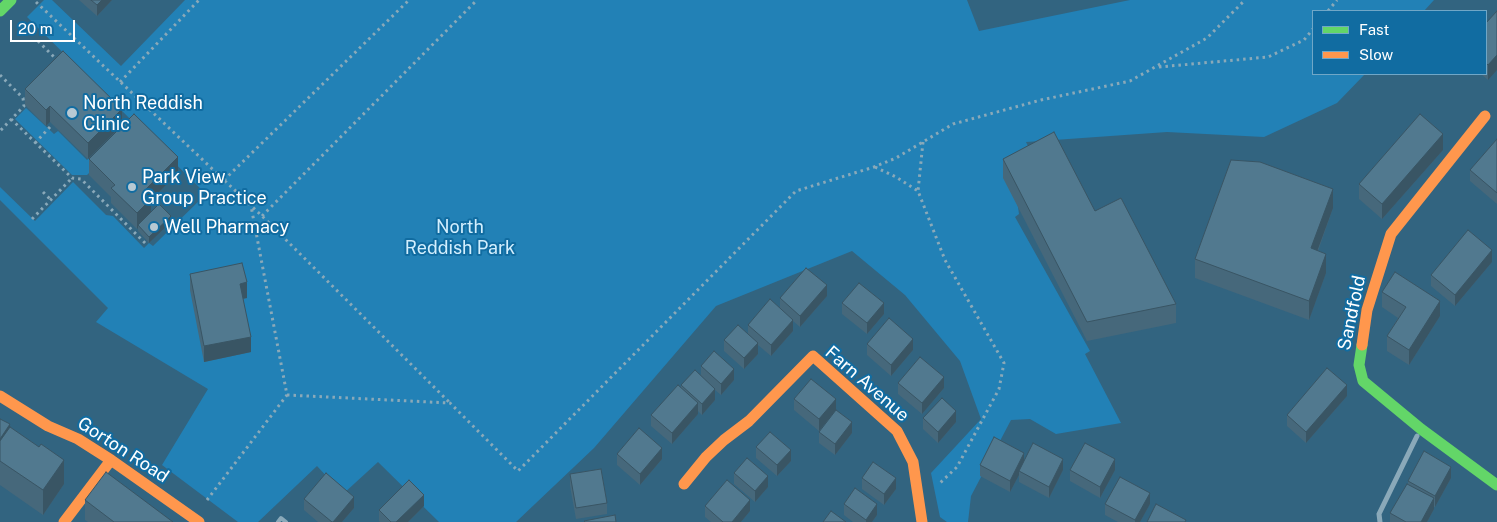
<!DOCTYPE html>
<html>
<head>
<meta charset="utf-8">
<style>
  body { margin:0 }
  #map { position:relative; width:1497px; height:522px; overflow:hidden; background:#326480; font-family:"Public Sans",sans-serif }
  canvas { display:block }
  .legend { position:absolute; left:1312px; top:10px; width:175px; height:65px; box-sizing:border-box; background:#116ca1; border:1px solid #70a7c7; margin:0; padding:6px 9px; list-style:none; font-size:15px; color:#fff }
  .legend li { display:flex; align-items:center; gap:10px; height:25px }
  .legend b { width:25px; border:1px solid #70a7c7 }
  .scale { position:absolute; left:10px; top:20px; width:65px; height:22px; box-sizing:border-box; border:2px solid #fff; border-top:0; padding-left:6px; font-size:15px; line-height:18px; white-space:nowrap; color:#fff; -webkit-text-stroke:4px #116ca1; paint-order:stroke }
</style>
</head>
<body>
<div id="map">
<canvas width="1497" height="522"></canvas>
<ul class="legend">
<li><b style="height:6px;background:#63d668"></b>Fast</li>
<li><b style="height:6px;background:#ff974d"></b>Slow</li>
</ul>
<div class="scale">20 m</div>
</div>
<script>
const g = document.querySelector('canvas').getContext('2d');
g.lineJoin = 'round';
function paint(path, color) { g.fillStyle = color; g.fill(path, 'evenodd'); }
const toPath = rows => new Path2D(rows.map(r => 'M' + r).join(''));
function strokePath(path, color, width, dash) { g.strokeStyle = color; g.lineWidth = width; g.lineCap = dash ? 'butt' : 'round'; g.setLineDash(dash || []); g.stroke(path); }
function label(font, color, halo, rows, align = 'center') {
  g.font = font + ' "Public Sans",sans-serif'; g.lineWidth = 4; g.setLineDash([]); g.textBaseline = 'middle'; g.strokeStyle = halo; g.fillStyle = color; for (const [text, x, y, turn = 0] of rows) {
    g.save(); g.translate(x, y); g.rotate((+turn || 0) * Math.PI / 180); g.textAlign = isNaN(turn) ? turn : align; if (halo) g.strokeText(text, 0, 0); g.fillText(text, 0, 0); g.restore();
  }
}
paint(toPath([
  [44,0,52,0,121,66,185,0,967,0,979,31,1130,0,1434,0,1424,11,1313,11,1313,74,1365,74,1337,103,1264,137,1167,132,1026,142,1044,179,1016,193,1019,214,1015,217,1090,351,1085,354,1121,423,1056,434,1030,419,1011,420,971,496,968,522,947,522,940,517,931,473,981,419,960,361,905,295,852,251,716,306,594,448,516,522,439,522,378,462,343,494,317,466,258,522,238,522,162,465,208,389,96,322,108,308,0,200,0,187,35,221,73,182,106,215,113,216,144,248,149,243,153,246,206,194,27,17],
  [26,108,54,134,58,131,87,160,99,149,106,156,87,175,72,175,15,119]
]), '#2281b6');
strokePath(toPath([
  [36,2,262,216,450,403],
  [1328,11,1337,0],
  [38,41,57,60],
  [1159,67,1268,57,1304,40,1313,29],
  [0,75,23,98,24,106,0,131],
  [120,82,199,0],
  [11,119,72,178,81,179,147,245],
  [923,142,918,191,945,260,1004,363,999,389,957,467,940,483],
  [35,143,50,127],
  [875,167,896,177,918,191],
  [224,180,409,0],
  [43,192,51,200],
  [262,216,477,0],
  [32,219,72,178],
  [287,395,450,403,518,471,796,191,874,167,896,158,953,124,1041,100,1130,81,1207,38,1245,0],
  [207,500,287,395,251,206]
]), '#8aa9b9', 3, [2.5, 4]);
strokePath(toPath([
  [278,522,281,518,286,522]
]), '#8aa9b9', 4);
strokePath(toPath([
  [1380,522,1379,514,1417,436]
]), '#8aa9b9', 5);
strokePath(toPath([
  [0,11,11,0],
  [1362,345,1359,365,1363,381,1421,429,1497,485]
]), '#63d668', 11);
strokePath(toPath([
  [1362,345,1367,310,1391,234,1485,116],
  [0,396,48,426,78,439,111,460,199,522],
  [684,484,706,457,724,440,749,421,813,356,897,431,913,462,922,522],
  [64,522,111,460]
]), '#ff974d', 11);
paint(toPath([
  [79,0,112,0,97,16],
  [1497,11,1488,80,1481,74,1486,74,1486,23],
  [25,89,122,125,88,159,50,122,46,126,25,105],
  [1497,139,1497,204,1470,181,1470,170],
  [1443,150,1382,219,1359,199,1359,184],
  [89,159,178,173,151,200,151,213,171,222,149,243,138,231,138,228,137,229,111,203,111,197,89,175],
  [1003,159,1176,304,1176,323,1087,341,1003,178],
  [1333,208,1318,251,1326,273,1309,320,1195,278,1195,259],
  [1492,262,1455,306,1431,286,1431,275],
  [190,274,247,298,243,299,251,352,204,362,190,290],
  [1382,292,1440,316,1409,365,1387,351,1387,336,1398,318,1382,307],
  [827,296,800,327,793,321,793,331,771,356,758,345,758,354,744,369,724,351,724,340,748,334,748,325,780,308,780,298],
  [842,303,884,314,867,334,842,314],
  [867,344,913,350,891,376,867,355],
  [701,366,734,380,721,395,715,390,715,400,702,415,698,411,698,414,672,444,651,426,651,415,681,388,681,385,701,375],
  [898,383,944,388,922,414,898,394],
  [1347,396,1306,443,1287,426,1287,415],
  [794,399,836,410,819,431,794,410],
  [923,418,956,422,938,443,923,429],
  [0,419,10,427,64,484,43,515,0,485],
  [819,432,852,433,835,455,819,443],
  [756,447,791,461,777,476,756,458],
  [617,454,662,459,640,485,617,465],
  [1024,460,1063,470,1049,498,1019,482,1019,475,1010,492,980,476,980,465],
  [1070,470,1115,470,1100,498,1070,481],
  [734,473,768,487,755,502,734,484],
  [570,474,607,503,607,514,576,519,570,486],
  [862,478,896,489,884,505,862,489],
  [1451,478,1435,507,1434,507,1434,509,1427,522,1390,522,1390,513,1408,484,1408,481],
  [304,499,354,508,342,522,318,522,304,510],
  [85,500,173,522,88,522,85,520],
  [844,504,877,515,872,522,853,522,844,515],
  [1105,504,1150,504,1140,522,1118,522,1105,515],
  [424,506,408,522,380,522,379,521,379,510],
  [705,506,750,511,741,522,711,522,705,517]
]), '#46687b');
paint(toPath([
  [102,0,112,0,97,16,97,5],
  [1497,55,1497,70,1488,80,1488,65],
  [50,106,50,122,46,126,46,110],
  [122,109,122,125,88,159,88,143],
  [1443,134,1443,150,1382,219,1382,204],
  [178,157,178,173,151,200,151,215,138,225,138,228,137,229,137,213,143,192],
  [1333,189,1333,208,1311,268,1311,248],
  [171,216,171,222,149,243,149,237],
  [1492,250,1492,262,1455,306,1455,295],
  [1326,254,1326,273,1309,320,1309,301],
  [247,282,247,298,240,299,240,284],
  [827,285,827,296,800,327,800,316],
  [1440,301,1440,316,1409,365,1409,350],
  [884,303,884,314,867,334,867,323],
  [793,320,793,331,771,356,771,345],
  [251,337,251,352,204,362,204,346],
  [913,339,913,350,891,376,891,365],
  [758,343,758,354,744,369,744,358],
  [734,369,734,380,721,395,721,384],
  [944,377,944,388,922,414,922,403],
  [1347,385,1347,396,1306,443,1306,432],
  [715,389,715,400,702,415,702,404],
  [836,399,836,410,819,431,819,419],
  [698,403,698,414,672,444,672,433],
  [956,411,956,422,938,443,938,432],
  [852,422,852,433,835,455,835,444],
  [10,424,10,444,0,459,0,439],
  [662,448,662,459,640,485,640,474],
  [791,450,791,461,777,476,777,465],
  [1024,453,1024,464,1019,471,1019,475,1010,492,1010,481],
  [1063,459,1063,470,1049,498,1049,487],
  [1115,459,1115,470,1100,498,1100,487],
  [64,460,64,484,43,515,43,490],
  [1451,467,1451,478,1435,507,1435,496],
  [768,476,768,487,755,502,755,491],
  [896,478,896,489,884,505,884,494],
  [1150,493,1150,504,1140,522,1135,522,1135,520],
  [424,495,424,506,408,522,396,522],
  [354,497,354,508,342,522,333,522],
  [1434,498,1434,509,1427,522,1421,522],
  [750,500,750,511,741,522,732,522],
  [877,504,877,515,872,522,866,522,866,520]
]), '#395564');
const building = toPath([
  [91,0,102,0,97,5,91,0],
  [1497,11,1497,55,1488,65,1486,63,1486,23,1497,11],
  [63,51,122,109,88,143,50,106,46,110,25,89,63,51],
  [134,114,178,157,143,192,151,199,137,213,111,188,115,185,89,159,134,114],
  [1420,114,1443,134,1382,204,1359,184,1420,114],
  [1054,132,1095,211,1121,198,1176,304,1087,322,1003,159,1054,132],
  [1497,139,1497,193,1470,170,1497,139],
  [1231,160,1260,162,1333,189,1311,248,1326,254,1309,301,1195,259,1231,160],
  [159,204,171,216,149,237,138,225,159,204],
  [1468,230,1492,250,1455,295,1431,275,1468,230],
  [242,263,247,282,240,284,251,337,204,346,190,274,242,263],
  [806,268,827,285,800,316,780,298,806,268],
  [1395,272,1440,301,1409,350,1387,336,1406,307,1382,292,1395,272],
  [859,283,884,303,867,323,842,303,859,283],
  [770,299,793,320,771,345,748,325,770,299],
  [889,318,913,339,891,365,867,344,889,318],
  [738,325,758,343,744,358,724,340,738,325],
  [714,351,734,369,721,384,701,366,714,351],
  [920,357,944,377,922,403,898,383,920,357],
  [1327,368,1347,385,1306,432,1287,415,1327,368],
  [695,370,715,389,702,404,681,385,695,370],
  [811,379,836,399,819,419,794,399,811,379],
  [678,385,698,403,672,433,651,415,678,385],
  [942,398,956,411,938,432,923,418,942,398],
  [836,410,852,422,835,444,819,432,836,410],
  [0,419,10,424,0,439,0,419],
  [10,427,39,447,41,444,64,460,43,490,0,461,0,441,10,427],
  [639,428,662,448,640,474,617,454,639,428],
  [770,432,791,450,777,465,756,447,770,432],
  [994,437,1024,453,1010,481,980,465,994,437],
  [1033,443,1063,459,1049,487,1019,471,1033,443],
  [1085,443,1115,459,1100,487,1070,470,1085,443],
  [1424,451,1451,467,1435,496,1408,481,1424,451],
  [747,458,768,476,755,491,734,473,747,458],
  [873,462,896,478,884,494,862,478,873,462],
  [601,469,607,503,576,508,570,474,601,469],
  [106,472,173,522,114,522,85,500,106,472],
  [326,473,354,497,333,522,332,522,304,499,326,473],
  [1120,477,1150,493,1135,520,1105,504,1120,477],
  [409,480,424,495,396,522,391,522,379,510,409,480],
  [727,480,750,500,732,522,723,522,705,506,727,480],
  [1407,484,1434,498,1421,522,1406,522,1390,513,1407,484],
  [855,488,877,504,866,520,844,504,855,488],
  [1156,504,1186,520,1185,522,1147,522,1156,504],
  [831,511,846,522,823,522,831,511],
  [615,515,616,522,585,522,584,521,615,515]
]);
paint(building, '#51798f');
strokePath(building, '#395564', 1);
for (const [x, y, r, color] of [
  [72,113,6,"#b7c9d3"],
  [132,187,5,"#b7c9d3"],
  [154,227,5,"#b7c9d3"]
]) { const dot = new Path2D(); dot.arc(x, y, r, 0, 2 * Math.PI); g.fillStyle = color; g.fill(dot); strokePath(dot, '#116ca1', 2); }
label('18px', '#fff', '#116ca1', [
  ["North Reddish",83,103],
  ["Clinic",83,124],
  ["Park View",142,177],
  ["Group Practice",142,198],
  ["Well Pharmacy",164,227]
], 'left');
label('18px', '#d3effe', '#116ca1', [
  ["North",460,227],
  ["Reddish Park",460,248]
]);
label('18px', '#fff', '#116ca1', [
  ["Sandfold",1352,313,-78],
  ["Farn Avenue",867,384,41],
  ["Gorton Road",123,450,33]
]);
</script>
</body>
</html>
